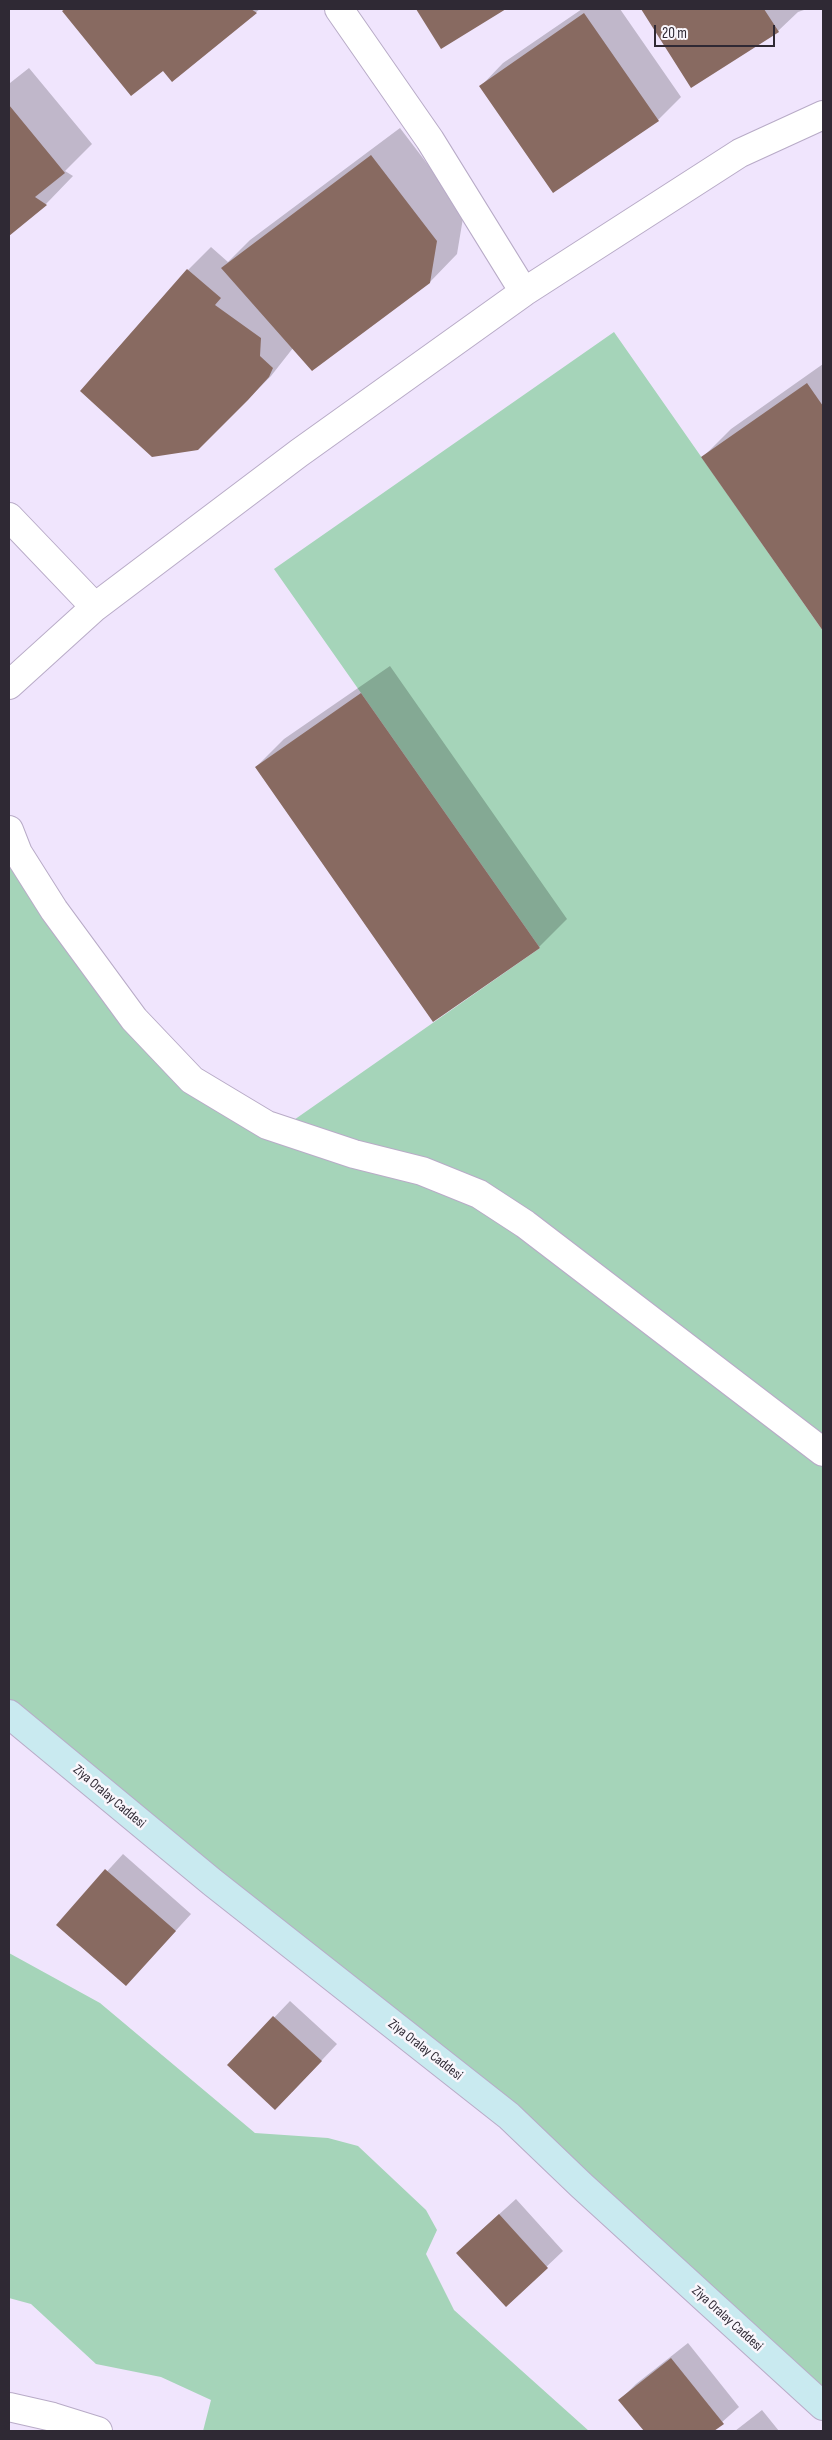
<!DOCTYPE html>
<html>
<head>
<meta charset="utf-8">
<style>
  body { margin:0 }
  #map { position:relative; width:832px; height:2440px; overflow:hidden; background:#f0e5fd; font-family:"Sofia Sans Condensed",sans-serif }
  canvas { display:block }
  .frame { position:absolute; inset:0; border:10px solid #2f2934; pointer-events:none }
  .scale { position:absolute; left:654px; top:25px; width:121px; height:22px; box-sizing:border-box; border:2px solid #2f2934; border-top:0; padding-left:6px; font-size:15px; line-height:18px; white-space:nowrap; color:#2f2934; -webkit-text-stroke:4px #f9f6fc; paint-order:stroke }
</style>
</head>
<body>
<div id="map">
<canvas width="832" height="2440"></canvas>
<div class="frame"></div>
<div class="scale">20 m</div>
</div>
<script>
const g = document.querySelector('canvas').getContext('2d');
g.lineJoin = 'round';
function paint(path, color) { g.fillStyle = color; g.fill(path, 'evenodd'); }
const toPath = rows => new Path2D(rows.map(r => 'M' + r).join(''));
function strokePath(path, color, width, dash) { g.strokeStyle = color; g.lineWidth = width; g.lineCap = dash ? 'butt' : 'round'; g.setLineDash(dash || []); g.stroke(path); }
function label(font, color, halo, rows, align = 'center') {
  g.font = font + ' "Sofia Sans Condensed",sans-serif'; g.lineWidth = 5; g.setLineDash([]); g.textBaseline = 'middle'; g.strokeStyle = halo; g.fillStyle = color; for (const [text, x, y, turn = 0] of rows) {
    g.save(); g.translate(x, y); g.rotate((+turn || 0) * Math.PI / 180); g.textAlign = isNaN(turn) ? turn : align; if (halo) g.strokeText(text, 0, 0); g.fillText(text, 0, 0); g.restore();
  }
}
paint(toPath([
  [614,332,823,631,823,2406,581,2185,9,1714,9,830,192,1080,281,1129,540,948,274,569],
  [9,1953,100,2003,255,2133,328,2138,358,2146,426,2210,437,2230,426,2254,454,2310,589,2431,203,2431,211,2400,161,2377,96,2364,31,2304,9,2298]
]), '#a5d4b9');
paint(toPath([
  [66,9,260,9,172,81,163,69,63,11],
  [418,9,503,9,441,47],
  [582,9,620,9,681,97,658,120,481,86,503,63],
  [642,9,807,9,798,12,778,31,691,86],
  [29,68,92,144,65,171,73,176,46,204,9,234,9,81,10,83],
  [400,128,464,212,457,254,429,283,293,348,271,376,197,449,82,391,188,270,211,247,228,262,250,240],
  [823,364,823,629,703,457,731,429],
  [390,666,567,919,539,947,256,767,284,739],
  [123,1854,191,1914,126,1985,58,1925],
  [290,2001,337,2044,292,2092,229,2065],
  [516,2199,563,2251,506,2305,474,2237],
  [688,2343,739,2407,712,2431,645,2431,620,2400,636,2384],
  [762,2410,779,2431,735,2431]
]), '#0003');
paint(toPath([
  [65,9,251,9,257,13,172,82,163,71,131,96,62,11],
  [416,9,506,9,441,49],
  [641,9,764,9,779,32,691,88],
  [584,13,659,121,553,193,479,86],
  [9,105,65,173,35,197,47,205,9,236],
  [371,155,437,241,430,283,312,371,221,268],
  [187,269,221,298,215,305,261,338,260,356,273,368,269,377,248,400,198,450,152,457,80,391],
  [807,383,823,406,823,631,701,457],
  [361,693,540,948,433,1022,255,767],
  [105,1869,176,1931,126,1986,56,1925],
  [273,2016,322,2061,275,2110,227,2065],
  [499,2214,548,2268,506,2307,456,2253],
  [671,2358,724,2424,714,2431,644,2431,618,2400]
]), '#886a61');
const street = toPath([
  [339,9,430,140,524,292],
  [9,517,95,607],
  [9,685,95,607,299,453,524,292,740,153,823,115],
  [9,830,18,853,54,910,134,1019,192,1080,267,1125,354,1154,422,1171,479,1194,525,1224,823,1452],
  [9,2407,53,2417,98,2431]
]);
const secondary = toPath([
  [9,1714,212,1882,509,2116,581,2185,823,2406]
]);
strokePath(street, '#b8abc7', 30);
strokePath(secondary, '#b8abc7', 30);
strokePath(street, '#fff', 28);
strokePath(secondary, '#c9eaf0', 28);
label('14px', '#2f2934', '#f9f6fc', [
  ["Ziya Oralay Caddesi",109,1797,40],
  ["Ziya Oralay Caddesi",425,2050,38],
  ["Ziya Oralay Caddesi",727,2319,42]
]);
</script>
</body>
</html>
